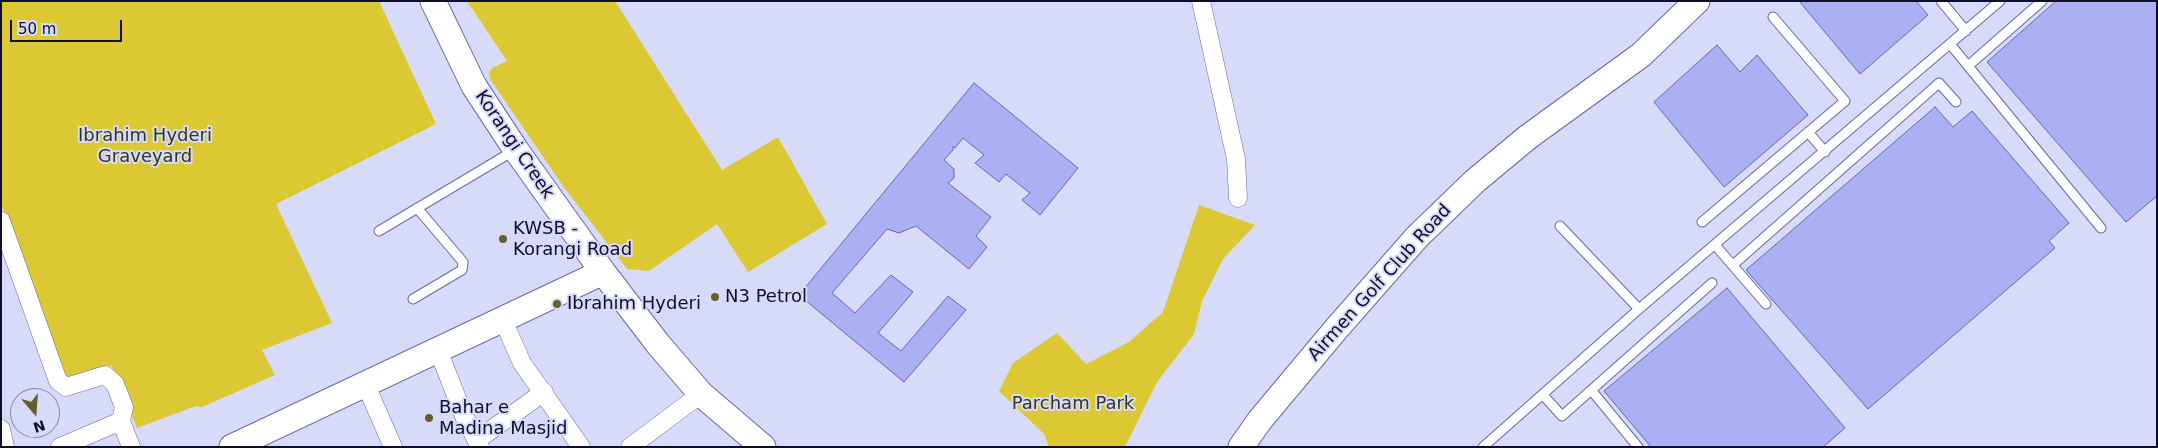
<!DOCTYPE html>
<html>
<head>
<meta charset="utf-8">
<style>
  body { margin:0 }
  #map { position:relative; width:2158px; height:448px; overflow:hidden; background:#d8dafa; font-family:"DejaVu Sans",sans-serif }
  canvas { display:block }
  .frame { position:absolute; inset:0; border:2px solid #100e2a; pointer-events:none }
  .north { position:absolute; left:10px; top:388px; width:50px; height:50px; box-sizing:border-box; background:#d8dafa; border:1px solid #8888a7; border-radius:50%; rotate:162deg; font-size:14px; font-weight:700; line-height:20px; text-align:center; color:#100e2a }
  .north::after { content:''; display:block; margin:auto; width:18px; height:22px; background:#665e2b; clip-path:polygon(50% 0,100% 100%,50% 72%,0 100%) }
  .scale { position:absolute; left:10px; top:20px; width:112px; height:22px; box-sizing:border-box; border:2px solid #100e2a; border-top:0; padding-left:6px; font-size:15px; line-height:18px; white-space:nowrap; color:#100e2a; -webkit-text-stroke:4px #d8dafa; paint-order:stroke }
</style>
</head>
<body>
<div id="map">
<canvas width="2158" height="448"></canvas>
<div class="frame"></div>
<div class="north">N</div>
<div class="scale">50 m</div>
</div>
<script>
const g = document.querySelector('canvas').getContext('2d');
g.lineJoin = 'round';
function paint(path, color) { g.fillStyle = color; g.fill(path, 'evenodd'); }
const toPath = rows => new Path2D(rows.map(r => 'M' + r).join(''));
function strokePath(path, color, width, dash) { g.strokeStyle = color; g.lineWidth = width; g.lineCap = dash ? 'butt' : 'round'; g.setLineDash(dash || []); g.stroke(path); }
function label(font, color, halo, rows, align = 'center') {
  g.font = font + ' "DejaVu Sans",sans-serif'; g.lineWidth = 4; g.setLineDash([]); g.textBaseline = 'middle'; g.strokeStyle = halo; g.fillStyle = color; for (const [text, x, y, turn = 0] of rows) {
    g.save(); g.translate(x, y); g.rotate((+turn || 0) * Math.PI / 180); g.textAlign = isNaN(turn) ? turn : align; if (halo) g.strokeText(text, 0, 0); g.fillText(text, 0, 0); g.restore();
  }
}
paint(toPath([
  [1,1,379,1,436,124,276,204,332,323,262,350,275,375,202,407,196,406,137,428,112,366,71,380,64,376,1,203],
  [467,1,615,1,722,170,778,137,827,224,748,272,717,224,649,271,627,269,563,186,490,79,489,73,492,68,507,61],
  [1199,205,1255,225,1223,259,1202,301,1194,334,1157,382,1125,447,1049,447,1044,434,999,391,1013,363,1057,333,1086,364,1129,342,1163,312]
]), '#dbc833');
const building = toPath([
  [1799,1,1916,1,1928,15,1860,74,1799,1],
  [2056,1,2157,1,2157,196,2126,222,1987,62,2056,1],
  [1717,45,1740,72,1757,55,1808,115,1724,187,1654,102,1717,45],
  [974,83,1078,168,1040,215,1022,200,1030,193,1006,174,999,182,975,163,984,155,963,138,955,148,953,146,953,150,944,160,954,169,954,178,948,183,991,217,976,236,987,247,969,269,916,226,899,233,887,229,832,293,855,313,891,275,913,292,878,333,901,351,948,296,966,310,904,382,799,295,974,83],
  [1935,107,1953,127,1972,111,2069,223,2049,241,2055,248,1868,409,1746,270,1935,107],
  [1727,288,1845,428,1823,447,1651,447,1604,391,1727,288]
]);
paint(building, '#abaff4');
strokePath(building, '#6566ad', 1);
const lane = toPath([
  [1941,1,1966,31],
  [1950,44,2101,228],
  [1968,66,2042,1],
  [1808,132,1825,152],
  [1702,222,1845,101,1773,17],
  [1560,226,1639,309],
  [379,231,515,150],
  [1715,245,1766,304],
  [1733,265,1939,83,1956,102],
  [413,299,462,270,463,262,417,208],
  [1592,391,1638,447],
  [1543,395,1562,416,1712,283],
  [1483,447,1639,309,2000,1]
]);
const street = toPath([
  [1201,1,1236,159,1238,198],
  [1,221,58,381,66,387,105,375,115,384,124,407,121,421,60,447],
  [503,320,522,363,581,447],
  [438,350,464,416,480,447],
  [365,383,393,447],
  [121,421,131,447],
  [1,429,5,447],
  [477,440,544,392],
  [630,447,701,394]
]);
const secondary = toPath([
  [433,1,474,86,516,150,603,272,658,344,701,394,763,447],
  [232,447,603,272],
  [1241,447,1260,420,1337,328,1417,237,1475,181,1528,137,1641,55,1697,1]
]);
strokePath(lane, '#6667ad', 11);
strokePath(street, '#6667ad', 19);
strokePath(secondary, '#6667ad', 27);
strokePath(lane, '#fff', 9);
strokePath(street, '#fff', 18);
strokePath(secondary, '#fff', 25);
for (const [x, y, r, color] of [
  [503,239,5,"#665e2b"],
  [715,297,5,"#665e2b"],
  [557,304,5,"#665e2b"],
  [429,418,5,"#665e2b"]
]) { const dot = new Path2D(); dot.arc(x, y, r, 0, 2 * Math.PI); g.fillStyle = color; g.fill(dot); strokePath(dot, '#d8dafa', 2); }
label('18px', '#37341c', '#d8dafa', [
  ["Ibrahim Hyderi",145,136],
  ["Graveyard",145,157],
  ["Parcham Park",1073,404]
]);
label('18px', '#100e2a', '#d8dafa', [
  ["Korangi Creek",514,145,56],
  ["Airmen Golf Club Road",1380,283,-48]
]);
label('18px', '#100e2a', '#d8dafa', [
  ["KWSB -",513,229],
  ["Korangi Road",513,250],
  ["N3 Petrol",725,297],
  ["Ibrahim Hyderi",567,304],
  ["Bahar e",439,408],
  ["Madina Masjid",439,429]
], 'left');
</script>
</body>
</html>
